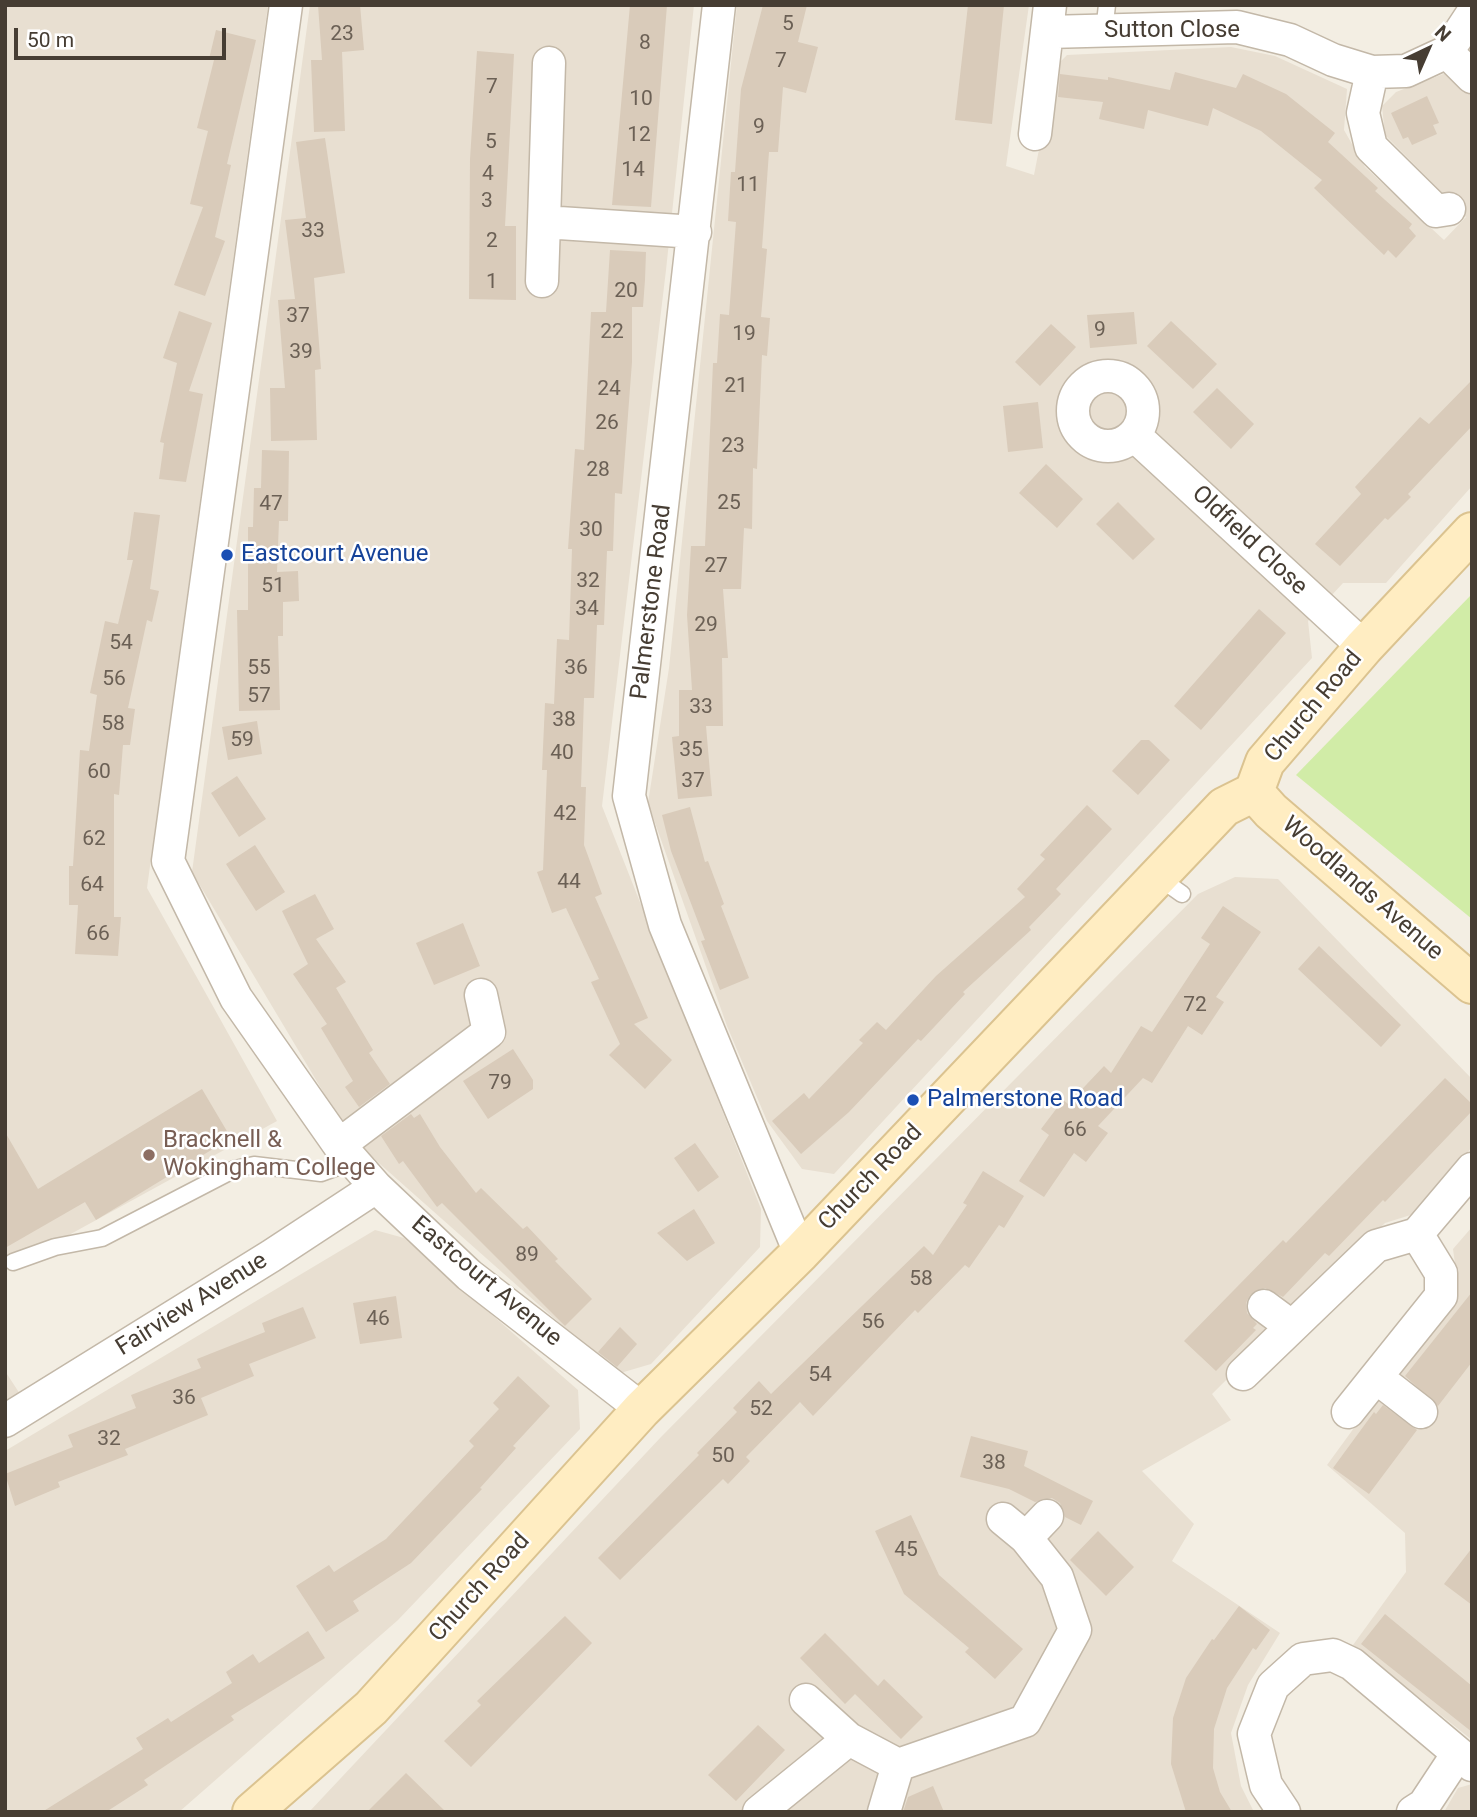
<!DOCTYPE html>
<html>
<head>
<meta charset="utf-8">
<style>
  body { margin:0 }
  #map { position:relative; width:1477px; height:1817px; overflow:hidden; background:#f3eee3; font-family:Roboto,sans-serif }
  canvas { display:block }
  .frame { position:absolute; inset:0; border:7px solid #463d33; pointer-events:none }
  .north { position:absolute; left:1393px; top:14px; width:70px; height:70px; -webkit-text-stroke:5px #fff; paint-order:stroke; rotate:44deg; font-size:19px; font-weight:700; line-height:28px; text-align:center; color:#463d33 }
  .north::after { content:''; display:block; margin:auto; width:24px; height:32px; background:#463d33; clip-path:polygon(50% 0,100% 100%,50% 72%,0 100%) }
  .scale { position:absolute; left:14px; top:28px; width:212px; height:32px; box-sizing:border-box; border:4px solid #463d33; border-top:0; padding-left:9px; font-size:21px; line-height:24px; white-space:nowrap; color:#463d33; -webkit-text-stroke:5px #fff; paint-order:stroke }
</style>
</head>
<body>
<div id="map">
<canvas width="1477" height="1817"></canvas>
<div class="frame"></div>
<div class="north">N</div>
<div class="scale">50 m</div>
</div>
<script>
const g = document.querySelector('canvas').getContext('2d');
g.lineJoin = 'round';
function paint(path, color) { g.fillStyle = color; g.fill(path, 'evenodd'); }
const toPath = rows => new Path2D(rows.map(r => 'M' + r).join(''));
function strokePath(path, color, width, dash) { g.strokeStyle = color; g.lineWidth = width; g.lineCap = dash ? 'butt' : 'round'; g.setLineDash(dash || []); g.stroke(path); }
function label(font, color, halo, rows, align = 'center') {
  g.font = font + ' Roboto,sans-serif'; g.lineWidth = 5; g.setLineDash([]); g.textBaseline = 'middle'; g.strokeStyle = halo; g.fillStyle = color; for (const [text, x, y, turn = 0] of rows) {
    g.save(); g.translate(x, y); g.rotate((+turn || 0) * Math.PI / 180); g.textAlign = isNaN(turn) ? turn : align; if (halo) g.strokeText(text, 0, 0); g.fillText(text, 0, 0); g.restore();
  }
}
paint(toPath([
  [5,5,268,5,147,888,277,1121,5,1270],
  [310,5,694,5,666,270,602,806,761,1209,760,1247,651,1364,617,1374,363,1149,325,1095,192,872],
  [737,5,1029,5,1006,166,1034,175,1055,67,1067,55,1231,47,1275,56,1347,89,1344,130,1365,167,1444,240,1466,217,1385,135,1382,106,1396,92,1454,70,1472,40,1472,486,1386,583,1343,583,1308,621,1312,658,834,1174,802,1169,767,1121,727,1026,648,803,669,668],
  [1235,877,1278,879,1472,1079,1472,1147,1417,1213,1385,1223,1212,1394,1231,1420,1142,1471,1194,1524,1172,1561,1280,1633,1248,1685,1231,1733,1241,1786,1254,1812,309,1812,661,1437,1198,894],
  [1472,1227,1472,1740,1353,1645,1406,1572,1405,1533,1327,1465,1458,1285,1453,1249],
  [375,1230,404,1238,578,1390,580,1429,398,1620,179,1812,5,1812,5,1451],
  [5,1371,20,1394,5,1404],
  [1472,1784,1472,1812,1444,1812,1458,1788]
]), '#e8dfd1');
paint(toPath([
  [1472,594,1472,919,1296,775]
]), '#d1eca7');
paint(toPath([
  [318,5,360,5,364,50,342,52,345,131,314,132,311,60,322,60],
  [630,5,667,5,651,207,612,205],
  [763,5,807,5,798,42,818,47,806,93,783,87,778,152,769,152,762,248,767,249,761,317,770,318,767,356,762,355,757,469,753,468,752,529,744,528,741,589,723,589,728,658,722,658,723,726,706,726,712,796,678,799,672,737,679,736,679,690,692,690,687,615,691,546,705,546,713,363,717,363,720,314,729,315,736,222,728,221,731,172,735,172,741,89],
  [968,5,1004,5,992,124,955,120],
  [216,30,256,40,227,164,231,165,215,237,225,241,205,296,174,285,203,207,190,204,208,131,197,128,214,60,209,59],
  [477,51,514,54,505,226,516,226,516,300,469,299,470,159],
  [1175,72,1236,88,1243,74,1286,94,1335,133,1328,142,1378,188,1375,191,1412,224,1409,228,1416,236,1396,258,1388,250,1384,255,1314,188,1322,180,1261,131,1213,108,1208,126,1148,110,1144,129,1099,119,1103,102,1058,97,1060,74,1108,80,1108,77,1170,90],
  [1427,96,1439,123,1433,125,1437,134,1412,145,1408,137,1403,139,1391,113],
  [325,138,345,273,314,278,321,369,315,370,317,440,271,441,270,388,285,388,278,300,295,299,285,220,306,218,296,142],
  [610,250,646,252,645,280,643,307,632,307,632,362,622,494,615,493,613,551,607,551,604,625,597,625,594,698,584,698,581,787,586,787,584,845,602,894,595,897,648,1018,634,1024,672,1060,645,1089,609,1055,620,1044,591,982,599,979,566,908,552,913,537,872,543,870,547,770,542,770,545,703,554,704,557,639,569,640,572,549,568,549,575,449,584,450,591,312,606,312],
  [179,311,212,323,189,391,203,394,186,482,159,479,164,443,160,442,177,363,163,358],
  [1134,312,1137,344,1090,348,1087,315],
  [1171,321,1217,364,1193,389,1147,346],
  [1051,324,1076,347,1040,386,1015,362],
  [1472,380,1472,426,1408,494,1411,497,1388,520,1385,518,1340,566,1315,544,1361,494,1355,487,1420,417,1429,424],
  [1217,388,1254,424,1231,449,1193,412],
  [1038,402,1043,448,1008,452,1003,406],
  [262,450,289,451,288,521,279,521,277,572,298,571,299,601,283,602,283,636,278,636,280,710,239,711,237,610,248,610,248,527,253,527,254,488,261,488],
  [1046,464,1083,499,1057,528,1019,493],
  [1118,502,1155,539,1133,560,1096,524],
  [134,512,160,515,150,589,159,591,152,622,147,620,128,708,135,709,130,745,123,745,119,795,114,794,114,917,121,917,118,956,75,954,78,905,69,905,69,866,73,866,80,750,89,751,97,695,90,693,105,621,118,624,133,560,127,560],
  [1259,609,1286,633,1201,730,1174,706],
  [257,721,262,754,228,760,222,727],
  [1141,740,1149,740,1170,760,1138,795,1112,771],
  [237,776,266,819,239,837,211,793],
  [1087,805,1112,829,1056,889,1061,894,1029,927,1031,930,963,992,965,994,921,1041,918,1039,849,1112,801,1154,772,1121,804,1093,809,1099,863,1043,859,1040,877,1022,886,1030,936,976,1025,897,1017,889,1045,859,1040,855],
  [690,807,705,862,708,861,724,904,721,906,749,978,720,990,701,941,705,940,671,851,662,815],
  [255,845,285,892,256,911,226,864],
  [315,894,334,929,316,939,346,982,336,988,373,1050,369,1053,390,1084,359,1107,345,1087,353,1081,321,1028,327,1024,293,974,308,964,282,911],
  [1223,906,1261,932,1216,997,1224,1002,1202,1035,1188,1026,1152,1083,1143,1078,1098,1126,1108,1133,1086,1162,1074,1153,1044,1197,1019,1181,1049,1135,1041,1129,1063,1100,1068,1104,1104,1066,1111,1073,1141,1026,1152,1032,1210,944,1201,938],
  [463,923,480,966,434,985,416,943],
  [1319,946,1401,1025,1381,1047,1298,969],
  [513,1049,533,1080,533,1089,488,1119,463,1081],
  [1445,1078,1472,1104,1472,1111,1385,1202,1383,1200,1329,1256,1325,1253,1283,1297,1265,1288,1250,1295,1246,1303,1247,1313,1257,1324,1253,1328,1256,1330,1216,1371,1184,1341,1283,1240,1286,1243],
  [202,1089,231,1138,96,1220,85,1202,5,1248,5,1132,38,1189],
  [411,1114,414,1118,420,1114,440,1147,476,1193,481,1188,523,1229,527,1226,558,1259,555,1261,592,1299,565,1326,442,1203,437,1207,403,1161,399,1164,381,1136],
  [695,1143,719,1177,698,1192,674,1158],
  [983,1171,1024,1196,1004,1228,999,1225,969,1268,965,1265,918,1313,915,1310,813,1416,800,1402,746,1457,750,1461,728,1484,723,1479,620,1580,598,1558,699,1455,697,1453,737,1412,733,1408,759,1381,771,1394,924,1246,933,1255,967,1205,963,1203],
  [694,1209,715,1243,687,1261,657,1233],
  [1472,1292,1472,1362,1438,1406,1405,1376],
  [396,1296,402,1338,360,1344,353,1303],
  [303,1307,316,1338,249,1364,254,1376,201,1398,208,1415,125,1449,128,1455,58,1482,60,1487,15,1506,5,1474,73,1447,68,1435,136,1408,131,1395,201,1368,197,1359,265,1332,262,1323],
  [620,1327,637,1344,617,1367,598,1352],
  [518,1376,550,1406,513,1446,516,1448,480,1488,482,1489,411,1563,353,1601,359,1611,326,1632,296,1586,329,1565,334,1572,386,1539,474,1446,469,1441,499,1409,493,1403],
  [1383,1405,1417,1430,1369,1494,1333,1468,1374,1412,1376,1414],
  [971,1436,1028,1451,1024,1466,1093,1501,1081,1525,1065,1517,1060,1503,1052,1498,1035,1502,1009,1489,960,1477],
  [911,1515,939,1575,1023,1649,995,1679,965,1652,969,1648,904,1594,875,1531],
  [1098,1531,1134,1567,1106,1596,1070,1560],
  [1472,1548,1472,1605,1444,1584],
  [1239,1606,1270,1630,1256,1650,1253,1648,1227,1688,1214,1729,1213,1768,1220,1792,1232,1812,1186,1812,1171,1764,1173,1718,1186,1678,1212,1639,1214,1640],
  [1385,1614,1472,1686,1472,1732,1361,1644],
  [565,1616,592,1643,471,1767,444,1741,481,1705,477,1701],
  [308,1631,325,1658,231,1716,234,1720,144,1780,148,1785,106,1812,42,1812,143,1749,136,1738,168,1718,171,1722,232,1683,226,1672,253,1654,259,1663],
  [825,1633,878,1686,884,1679,923,1717,901,1739,855,1694,845,1704,800,1658],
  [758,1725,785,1750,736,1801,708,1775],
  [406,1773,446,1812,367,1812],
  [933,1786,944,1812,903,1812,908,1797]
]), '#d9cbba');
const lane = toPath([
  [1104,31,1107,5],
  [1158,877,1182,894],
  [13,1262,55,1247,102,1238,235,1169,254,1165,321,1173,354,1161]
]);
const street = toPath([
  [286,5,168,861,236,998,339,1145,376,1187,469,1275,642,1409],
  [719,5,629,796,665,925,800,1253],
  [1048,32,1237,27,1290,40,1333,60,1372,72,1406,71,1447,52,1472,14],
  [1447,52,1472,77],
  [549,63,544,222,695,232],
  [1372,72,1363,113,1371,147,1436,211,1449,209],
  [1035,134,1050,5],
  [542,281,544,222],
  '1073 411a35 35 0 1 1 70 0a35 35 0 1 1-70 0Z',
  [1134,435,1364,647],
  [339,1145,489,1032,481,995],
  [1264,1306,1291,1326],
  [1243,1374,1376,1246,1417,1234],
  [1348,1412,1376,1377],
  [1421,1412,1376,1377,1441,1296,1441,1273,1417,1234,1472,1169],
  [5,1421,271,1256,376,1187],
  [1026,1538,1047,1516],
  [806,1700,849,1739],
  [759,1812,849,1739,898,1765,1025,1721,1075,1630,1057,1577,1026,1538,1003,1519],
  [884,1812,898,1765],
  [1284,1812,1266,1785,1254,1734,1273,1686,1303,1659,1333,1655,1352,1664,1472,1765],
  [1413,1812,1424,1805,1457,1755]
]);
const secondary = toPath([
  [1254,792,1271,811,1472,984],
  [252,1812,371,1708,642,1409,800,1253,1224,807,1254,792,1265,762,1364,647,1472,532]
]);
strokePath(lane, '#c3b8a8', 19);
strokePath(street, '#c3b8a8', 35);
strokePath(secondary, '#dbc390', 42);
strokePath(lane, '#fff', 16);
strokePath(street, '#fff', 32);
strokePath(secondary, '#ffedc2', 38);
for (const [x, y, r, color] of [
  [227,555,7,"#1a4fb4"],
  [913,1100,7,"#1a4fb4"],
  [149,1155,7,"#8d6e63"]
]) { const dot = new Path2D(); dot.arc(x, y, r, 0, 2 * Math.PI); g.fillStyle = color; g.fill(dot); strokePath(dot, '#fff', 2.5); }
label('21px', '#6b6055', null, [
  ["5",788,25],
  ["23",342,35],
  ["8",645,44],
  ["7",781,62],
  ["7",492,88],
  ["10",641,100],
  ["9",759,128],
  ["12",639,136],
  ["5",491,143],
  ["14",633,171],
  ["4",488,175],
  ["11",748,186],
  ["3",487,202],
  ["33",313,232],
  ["2",492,242],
  ["1",492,283],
  ["20",626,292],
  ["37",298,317],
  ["9",1100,331],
  ["22",612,333],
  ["19",744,335],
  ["39",301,353],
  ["21",736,387],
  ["24",609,390],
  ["26",607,424],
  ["23",733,447],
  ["28",598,471],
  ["25",729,504],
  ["47",271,505],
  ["30",591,531],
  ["27",716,567],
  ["32",588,582],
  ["51",273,587],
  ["34",587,610],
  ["29",706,626],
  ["54",121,644],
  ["55",259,669],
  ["36",576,669],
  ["56",114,680],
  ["57",259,697],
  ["33",701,708],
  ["38",564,721],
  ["58",113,725],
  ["59",242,741],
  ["35",691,751],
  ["40",562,754],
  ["60",99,773],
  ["37",693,782],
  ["42",565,815],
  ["62",94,840],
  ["44",569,883],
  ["64",92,886],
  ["66",98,935],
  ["72",1195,1006],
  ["79",500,1084],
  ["66",1075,1131],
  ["89",527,1256],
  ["58",921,1280],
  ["46",378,1320],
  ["56",873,1323],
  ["54",820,1376],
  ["36",184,1399],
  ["52",761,1410],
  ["32",109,1440],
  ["50",723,1457],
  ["38",994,1464],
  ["45",906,1551]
]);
label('24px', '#463d33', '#fff', [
  ["Sutton Close",1172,31],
  ["Oldfield Close",1249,541,43],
  ["Palmerstone Road",652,602,-83],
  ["Church Road",1314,707,-50],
  ["Woodlands Avenue",1362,889,41],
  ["Church Road",871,1178,-46],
  ["Eastcourt Avenue",486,1282,40],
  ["Fairview Avenue",192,1305,-32],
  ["Church Road",480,1588,-48]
]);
label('24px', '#164399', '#fff', [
  ["Eastcourt Avenue",241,555],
  ["Palmerstone Road",927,1100]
], 'left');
label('24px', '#785e54', '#fff', [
  ["Bracknell &",163,1141],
  ["Wokingham College",163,1169]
], 'left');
</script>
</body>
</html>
